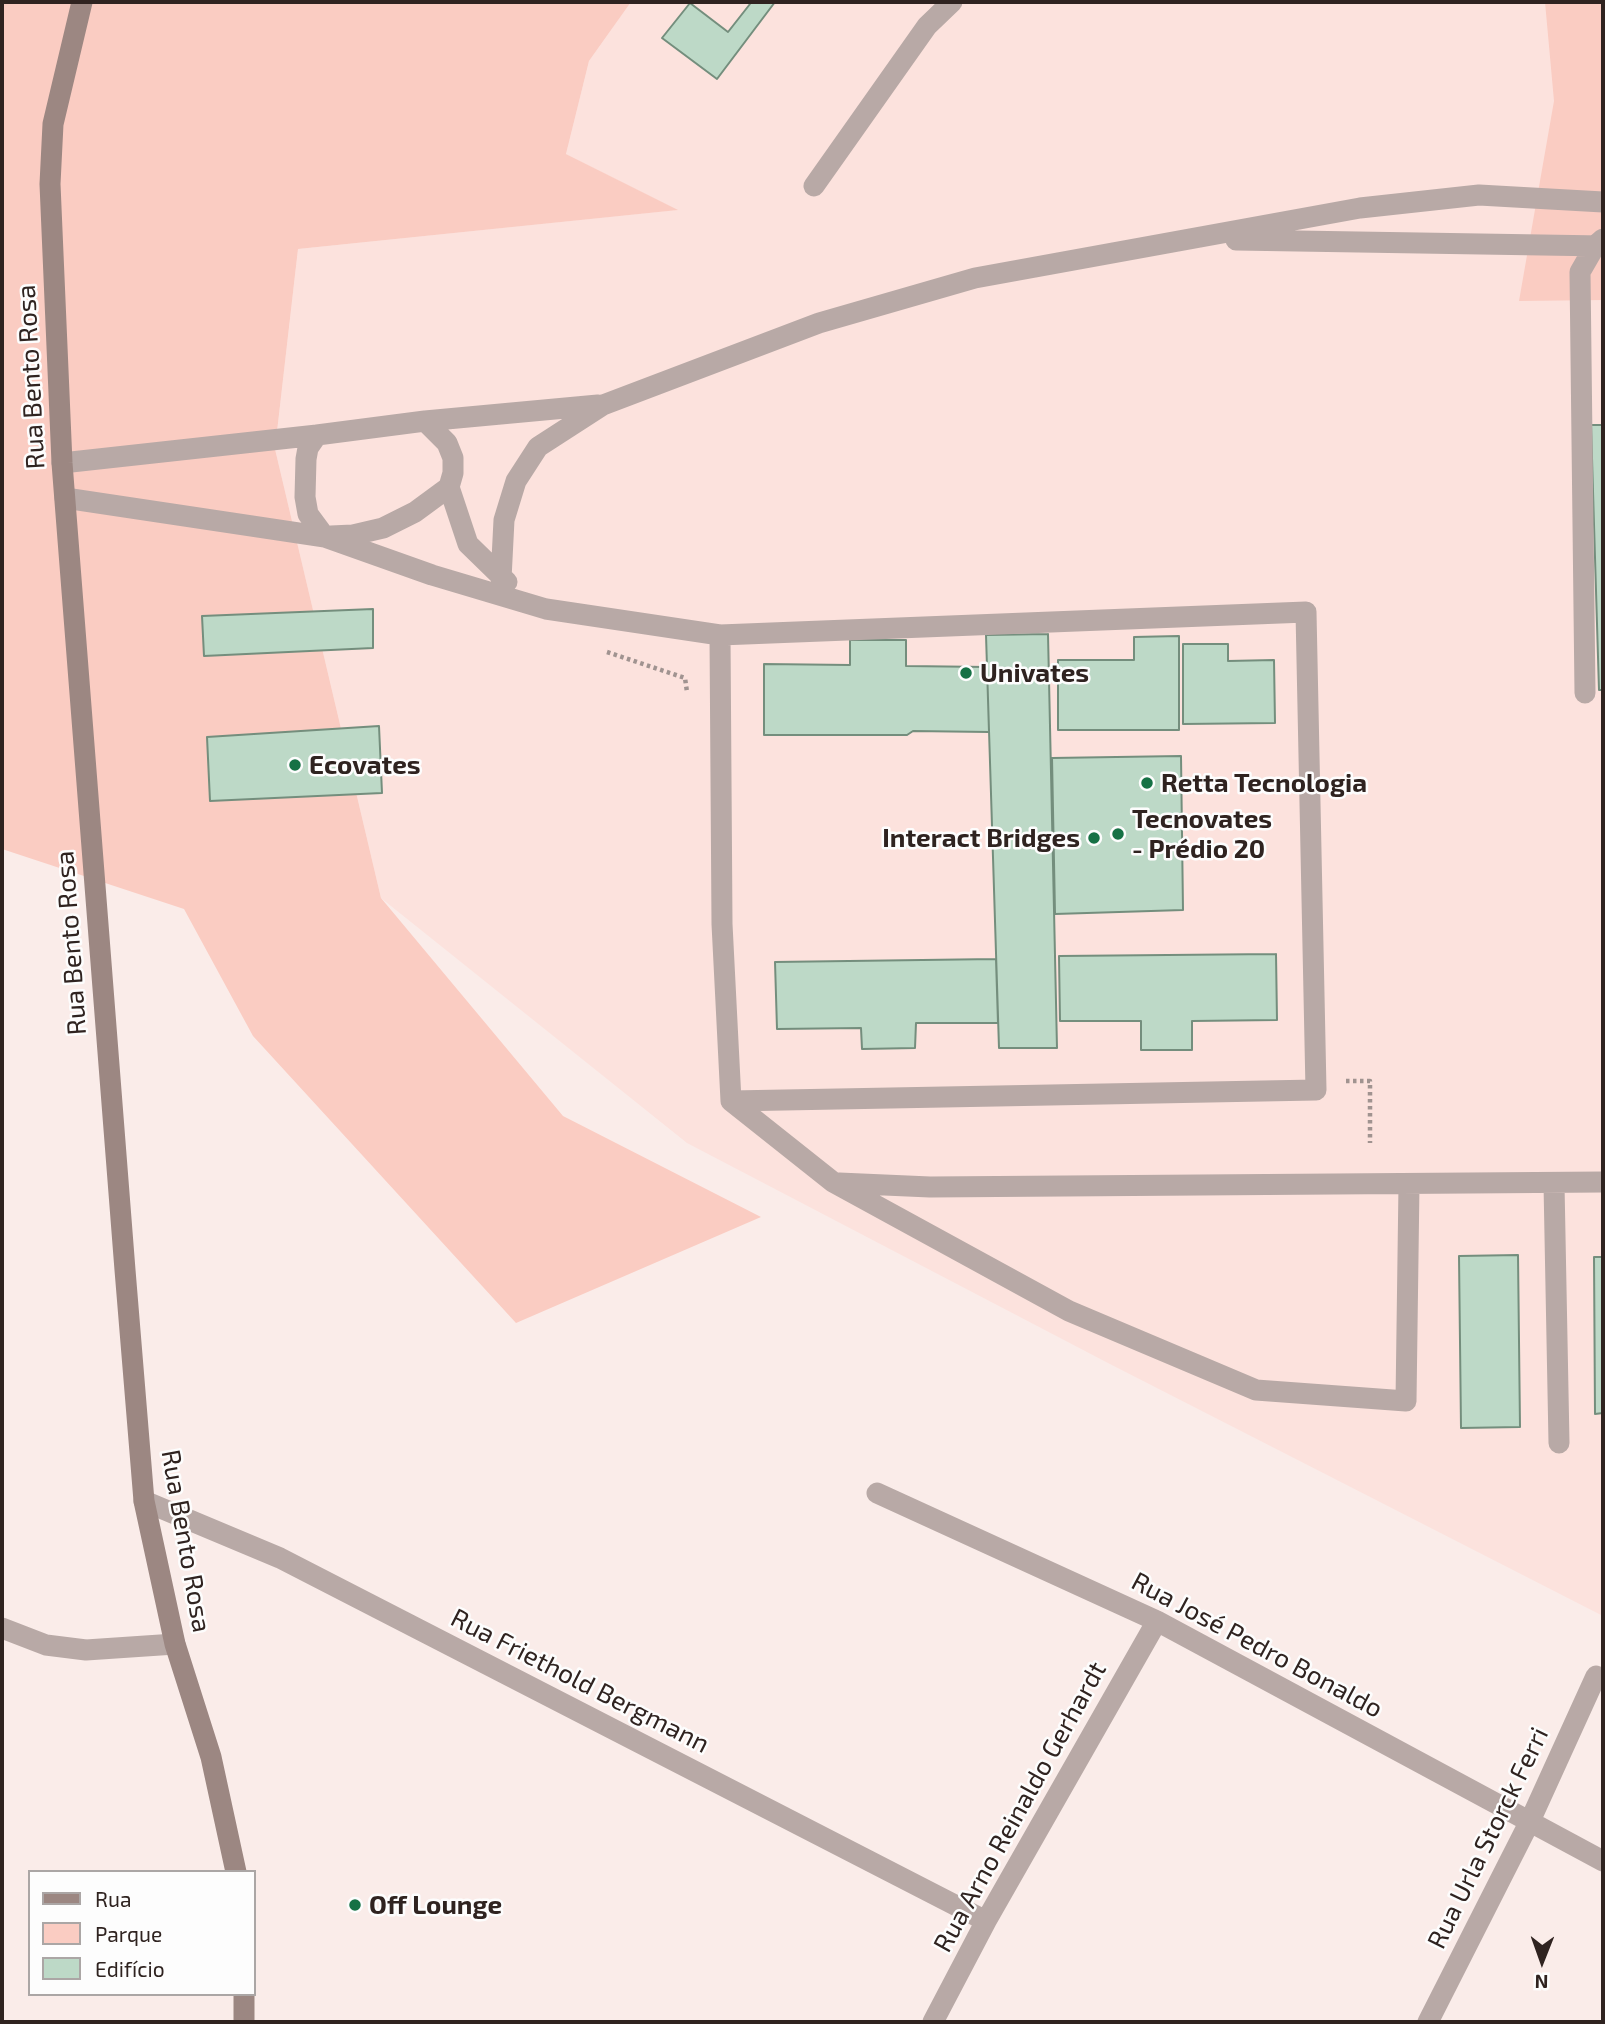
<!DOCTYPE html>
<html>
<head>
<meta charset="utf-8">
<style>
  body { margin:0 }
  #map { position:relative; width:1605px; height:2024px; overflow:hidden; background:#faece9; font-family:"Exo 2",sans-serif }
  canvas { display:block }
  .frame { position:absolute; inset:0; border:4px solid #2f2320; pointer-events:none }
  .legend { position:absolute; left:28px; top:1870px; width:228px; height:126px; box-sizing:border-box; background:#fdfdfd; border:2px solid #aba6a5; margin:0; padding:9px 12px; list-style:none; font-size:21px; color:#2f2320 }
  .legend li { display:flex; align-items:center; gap:14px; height:35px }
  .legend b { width:35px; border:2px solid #aba6a5 }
  .north { position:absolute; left:1507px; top:1926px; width:70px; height:70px; -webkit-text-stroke:5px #fdfdfd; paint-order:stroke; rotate:181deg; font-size:19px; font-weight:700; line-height:28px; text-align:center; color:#2f2320 }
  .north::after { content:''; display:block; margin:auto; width:24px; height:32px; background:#2f2320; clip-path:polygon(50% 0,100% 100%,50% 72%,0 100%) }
</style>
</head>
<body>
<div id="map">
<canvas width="1605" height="2024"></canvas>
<div class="frame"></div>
<ul class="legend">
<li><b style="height:9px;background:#9c8782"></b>Rua</li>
<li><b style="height:19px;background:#faccc2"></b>Parque</li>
<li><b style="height:19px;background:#bdd9c7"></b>Edifício</li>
</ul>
<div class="north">N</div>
</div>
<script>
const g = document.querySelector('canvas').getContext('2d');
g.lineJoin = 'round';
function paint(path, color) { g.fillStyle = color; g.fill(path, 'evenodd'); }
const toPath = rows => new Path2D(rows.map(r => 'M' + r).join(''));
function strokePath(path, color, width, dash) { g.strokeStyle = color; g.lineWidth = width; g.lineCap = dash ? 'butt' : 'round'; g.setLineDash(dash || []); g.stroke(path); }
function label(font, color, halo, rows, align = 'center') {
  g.font = font + ' "Exo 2",sans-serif'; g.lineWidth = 5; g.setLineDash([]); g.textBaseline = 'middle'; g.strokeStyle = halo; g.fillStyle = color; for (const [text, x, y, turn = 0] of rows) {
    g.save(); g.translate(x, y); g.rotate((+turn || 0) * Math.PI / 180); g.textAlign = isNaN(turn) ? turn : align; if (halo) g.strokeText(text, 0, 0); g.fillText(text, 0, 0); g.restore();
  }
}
paint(toPath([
  [631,2,1603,2,1603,1616,1108,1363,687,1143,381,898,275,449,298,249,676,210,566,154,589,61]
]), '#fce2dd');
paint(toPath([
  [2,2,631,2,589,61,566,154,678,210,298,249,275,449,381,898,563,1116,761,1217,516,1323,253,1036,184,909,2,849],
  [1545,2,1603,2,1603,300,1519,301,1554,101]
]), '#faccc2');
const building = toPath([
  [747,2,775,2,717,79,662,38,690,3,728,32,750,4,747,2],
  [1591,425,1603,425,1603,690,1599,690,1591,425],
  [373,609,373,648,204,656,202,616,373,609],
  [1048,634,1057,1048,999,1048,986,635,1048,634],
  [1179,636,1179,730,1058,730,1058,660,1134,660,1134,637,1179,636],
  [850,640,906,640,906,666,987,667,989,732,913,731,907,735,764,735,764,664,850,665,850,640],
  [1183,644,1228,644,1228,661,1274,660,1275,723,1183,724,1183,644],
  [379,726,382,793,210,801,207,737,379,726],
  [1181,756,1183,910,1055,914,1052,758,1181,756],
  [1276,954,1277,1020,1192,1021,1192,1050,1141,1050,1141,1021,1060,1021,1059,956,1276,954],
  [996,959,998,1023,916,1023,915,1048,862,1049,861,1028,777,1029,775,962,996,959],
  [1518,1255,1520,1427,1461,1428,1459,1256,1518,1255],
  [1594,1257,1603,1257,1603,1413,1595,1414,1594,1257]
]);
paint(building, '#bdd9c7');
strokePath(building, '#748e7d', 2);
strokePath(toPath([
  [607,652,685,678,687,692],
  [1346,1081,1370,1081,1370,1143]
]), '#a09390', 4.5, [3.5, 3.5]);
strokePath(toPath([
  [814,186,927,26,952,2],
  [1236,240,1603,246],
  [62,463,317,435],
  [449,487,468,544,507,582],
  [65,498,325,537,432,575,546,609,720,635,1306,612,1316,1090,731,1101],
  [331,536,353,535,383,528,415,512,449,487,453,473,453,458,447,443,425,421],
  [325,537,308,514,305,497,306,459,308,448,317,435,425,421,598,405],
  [501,579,504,520,516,481,538,447,603,405,819,323,975,278,1360,208,1479,195,1603,202],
  [720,635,722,924,731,1101,833,1182,1069,1311,1256,1390,1406,1401,1409,1184],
  [1585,693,1580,272,1595,246,1603,239],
  [839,1183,930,1187,1603,1182],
  [1554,1184,1559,1443]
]), '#b8a9a6', 21);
strokePath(toPath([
  [877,1493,1157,1621,1603,1861],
  [144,1501,280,1558,986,1921],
  [2,1628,46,1645,86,1650,175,1644],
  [933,2022,986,1921,1157,1621],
  [1428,2022,1530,1821,1596,1676]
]), '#b8a9a6', 21);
strokePath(toPath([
  [82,2,53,124,50,184,62,463,125,1270,144,1501,175,1644,211,1757,236,1872],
  [244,2022,244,1994]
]), '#9c8782', 21);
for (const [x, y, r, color] of [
  [966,673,7,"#167145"],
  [295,765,7,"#167145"],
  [1147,783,7,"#167145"],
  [1118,834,7,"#167145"],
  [1094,838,7,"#167145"],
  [355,1905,7,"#167145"]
]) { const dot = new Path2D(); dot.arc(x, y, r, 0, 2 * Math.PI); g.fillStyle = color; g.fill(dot); strokePath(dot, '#fdfdfd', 2.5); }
label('26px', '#2f2320', '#fdfdfd', [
  ["Rua Bento Rosa",31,377,-93],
  ["Rua Bento Rosa",71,943,-94],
  ["Rua Bento Rosa",186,1541,80],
  ["Rua José Pedro Bonaldo",1257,1645,28],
  ["Rua Friethold Bergmann",580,1681,27],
  ["Rua Arno Reinaldo Gerhardt",1020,1807,-61],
  ["Rua Urla Storck Ferri",1488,1838,-64]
]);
label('bold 26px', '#2f2320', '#fdfdfd', [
  ["Univates",980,673],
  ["Ecovates",309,765],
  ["Retta Tecnologia",1161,783],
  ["Tecnovates",1132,819],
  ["- Prédio 20",1132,849],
  ["Interact Bridges",1080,838,"right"],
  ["Off Lounge",369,1905]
], 'left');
</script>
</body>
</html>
